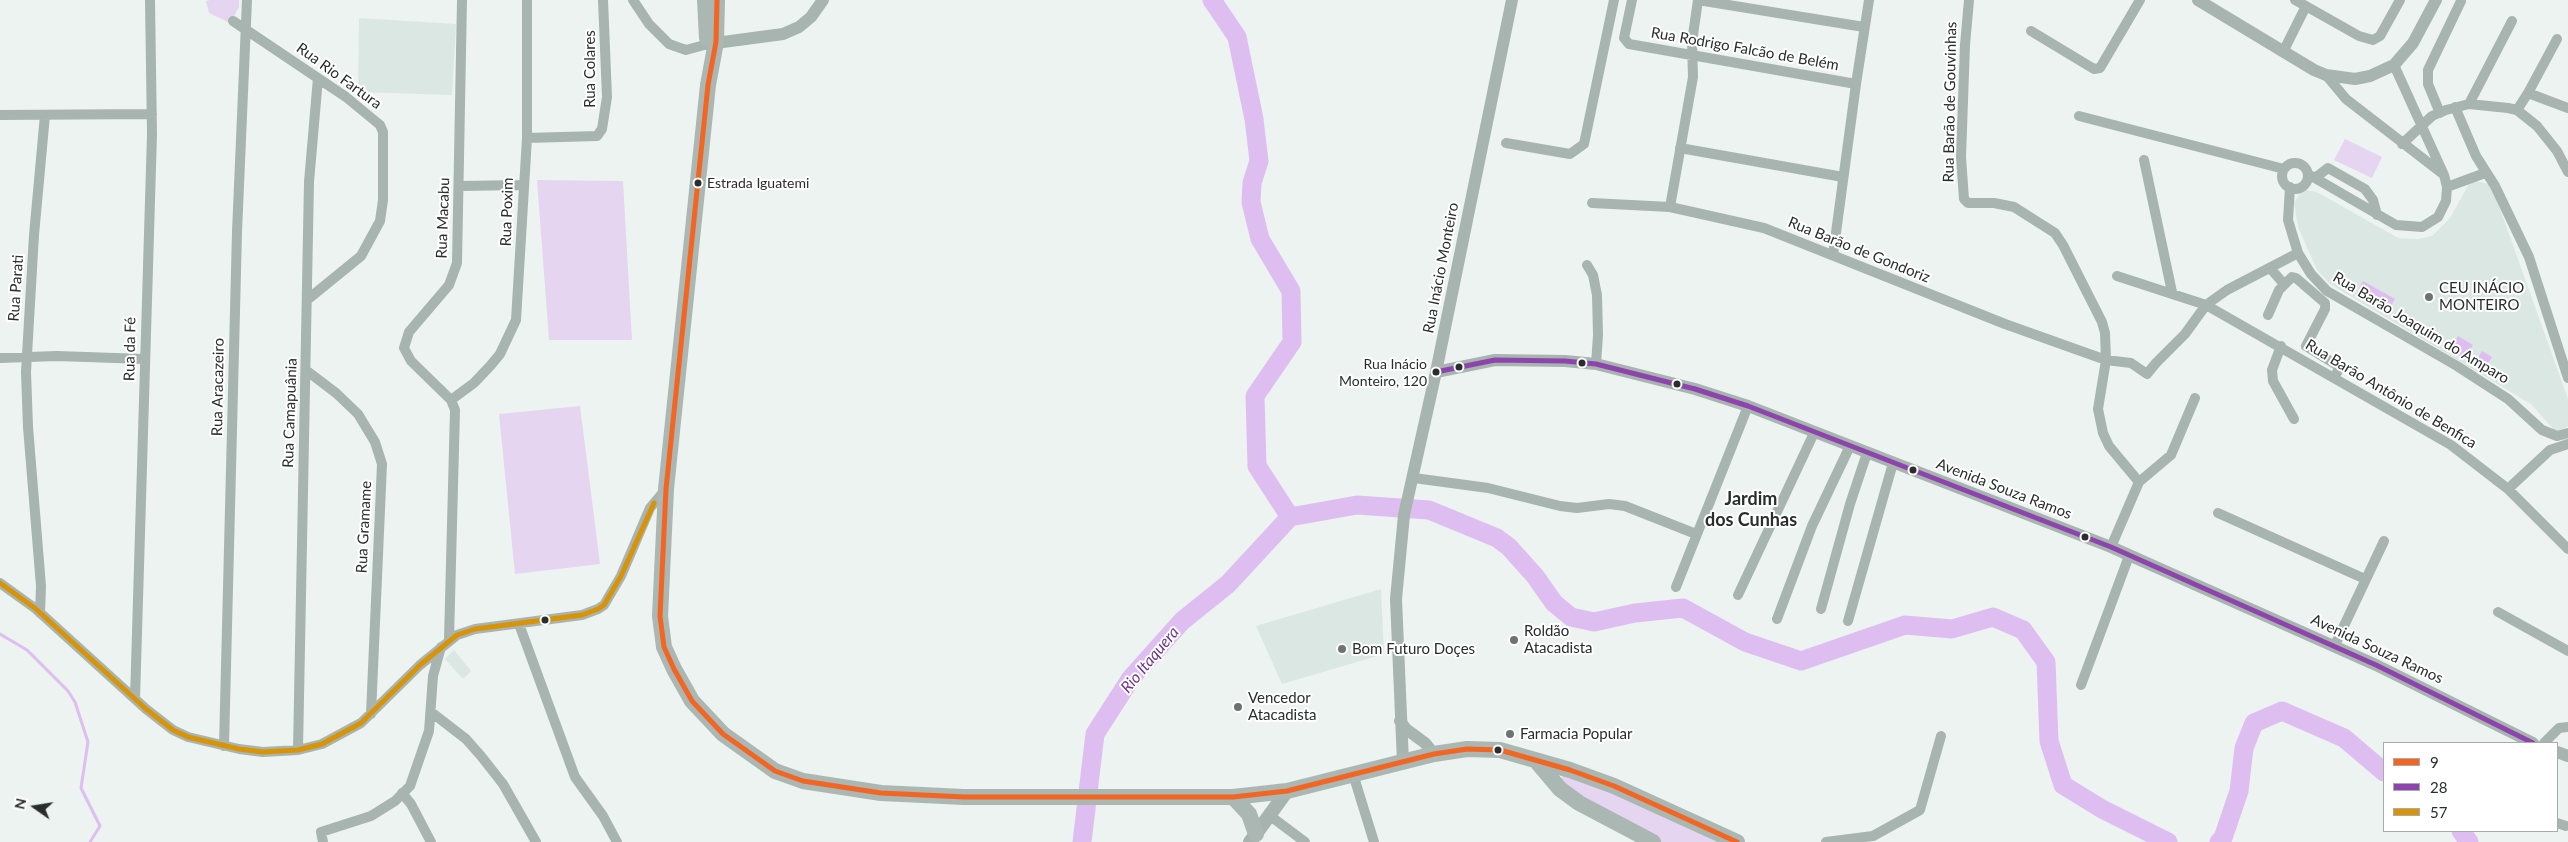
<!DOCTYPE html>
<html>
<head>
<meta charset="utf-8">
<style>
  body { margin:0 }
  #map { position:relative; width:2568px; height:842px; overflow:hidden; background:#edf3f0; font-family:Lato,sans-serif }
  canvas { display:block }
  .legend { position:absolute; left:2383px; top:742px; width:175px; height:90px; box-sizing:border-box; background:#fff; border:1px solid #a9abaa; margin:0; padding:6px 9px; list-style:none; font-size:15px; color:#292d2b }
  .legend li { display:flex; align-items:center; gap:10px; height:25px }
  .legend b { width:25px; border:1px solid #a9abaa }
  .north { position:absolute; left:10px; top:782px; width:50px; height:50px; -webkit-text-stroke:4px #fff; paint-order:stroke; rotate:283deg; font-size:14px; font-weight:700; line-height:20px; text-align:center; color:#292d2b }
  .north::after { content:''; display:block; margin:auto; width:18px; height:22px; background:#292d2b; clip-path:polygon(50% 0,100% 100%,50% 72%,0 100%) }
</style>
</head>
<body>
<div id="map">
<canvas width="2568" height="842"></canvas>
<ul class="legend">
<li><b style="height:6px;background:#f26522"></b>9</li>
<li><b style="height:6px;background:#8e44ad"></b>28</li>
<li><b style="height:6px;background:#d89406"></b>57</li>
</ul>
<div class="north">N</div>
</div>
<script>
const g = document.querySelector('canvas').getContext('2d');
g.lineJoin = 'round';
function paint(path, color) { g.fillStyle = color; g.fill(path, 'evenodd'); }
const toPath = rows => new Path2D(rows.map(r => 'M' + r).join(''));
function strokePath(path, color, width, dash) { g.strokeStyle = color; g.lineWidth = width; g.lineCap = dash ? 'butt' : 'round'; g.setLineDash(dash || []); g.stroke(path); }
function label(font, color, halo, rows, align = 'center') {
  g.font = font + ' Lato,sans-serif'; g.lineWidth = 4; g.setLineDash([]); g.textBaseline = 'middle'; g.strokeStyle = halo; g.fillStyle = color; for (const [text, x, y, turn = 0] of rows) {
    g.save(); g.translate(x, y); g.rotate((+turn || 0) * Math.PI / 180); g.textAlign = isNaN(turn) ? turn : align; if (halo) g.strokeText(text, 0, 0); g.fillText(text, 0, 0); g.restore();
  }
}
paint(toPath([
  [359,18,456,24,452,95,358,92],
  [2475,181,2488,184,2494,192,2568,399,2568,426,2560,431,2555,431,2531,404,2330,284,2317,270,2298,227,2294,203,2299,195,2306,190,2317,192,2398,238,2418,239,2432,236,2450,218,2469,184],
  [1381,589,1384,654,1282,684,1256,626],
  [454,650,471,671,463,679,445,659]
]), '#dbe7e2');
paint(toPath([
  [210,0,239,0,239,7,230,23,209,13,206,1],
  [2345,139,2382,157,2372,178,2334,160],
  [537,180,623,181,632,340,549,340],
  [580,406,600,564,515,574,499,414],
  [1563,774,1737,842,1653,842,1559,785]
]), '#e5d5f1');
paint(toPath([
  [2363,281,2395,299,2387,312,2356,294],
  [2458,336,2473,345,2465,359,2450,350],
  [2482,351,2492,357,2484,370,2475,364]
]), '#debef0');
strokePath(toPath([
  [0,634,27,650,68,691,75,702,88,742,81,788,100,826,90,842]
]), '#debef0', 3);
strokePath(toPath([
  [1212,0,1237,37,1254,119,1259,161,1252,183,1251,202,1260,239,1291,291,1292,342,1255,396,1257,466,1290,517],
  [1290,517,1357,505,1429,510,1497,538,1509,547,1535,576,1554,603,1571,617,1594,622,1635,613,1683,608,1745,642,1801,661,1905,625,1952,629,1993,617,2023,630,2046,662,2049,741,2063,785,2102,809,2168,842],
  [2461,831,2469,842],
  [1082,842,1095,734,1131,678,1182,621,1228,584,1290,517],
  [2219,842,2223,838,2239,791,2244,748,2254,723,2282,711,2344,738,2384,772]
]), '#debef0', 19);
strokePath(toPath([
  [633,0,649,24,669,44,686,50,708,44],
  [1632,0,1624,38,1629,44,1856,84],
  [1698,0,1864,27],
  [1969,0,1965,45,1961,157,1964,199,1968,203,1994,203,2014,207,2055,233,2063,245,2102,322,2105,333,2106,360,2098,409,2103,433,2109,446,2139,482],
  [2295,0,2359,36,2373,40,2380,36,2400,0],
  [233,21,346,97,380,125,383,132,383,200,380,221,361,256,307,300],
  [2031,31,2094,69,2100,68,2140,0],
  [2284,50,2306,6],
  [2326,75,2346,99,2443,174],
  [2528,93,2557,39],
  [2469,104,2512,21],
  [2455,107,2476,156,2495,186,2529,257,2568,378],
  [2517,110,2528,93,2568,108],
  [2440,113,2428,84,2428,70,2461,1],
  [0,115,152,114],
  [2079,116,2284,169],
  [527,138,597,136,602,129,607,97,603,0],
  [1506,143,1570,154,1584,144,1614,0],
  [2402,144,2432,116,2446,110,2469,104,2508,108,2517,110,2537,126,2557,151,2568,172],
  [1680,148,1843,177],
  [2144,160,2172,292],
  '2282 176a13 13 0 1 1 26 0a13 13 0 1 1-26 0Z',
  [2308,174,2396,225,2422,227,2438,217,2446,201,2447,187,2444,175,2394,65],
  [2315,178,2328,168,2365,189,2373,200,2377,215],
  [460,186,523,185],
  [2290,187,2288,220,2298,253,2311,274,2327,291,2457,366,2508,399,2542,430,2557,436,2568,433],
  [2447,187,2485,173],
  [1592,203,1670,207,1764,228,2005,324,2106,360,2131,363,2147,374,2156,363,2185,334,2206,305,2227,290,2298,253],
  [1670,207,1693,77,1692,42,1698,0],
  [1833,255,1856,84,1869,0],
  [1587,265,1593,275,1597,295,1598,335,1596,364],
  [2270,268,2284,284],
  [2117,276,2206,305,2451,445,2508,489,2568,549],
  [2268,315,2279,290,2292,277,2296,278,2325,303,2325,309,2306,346,2340,367,2334,378],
  [2281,346,2272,370,2273,381,2294,419],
  [0,358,57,356,144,359],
  [307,371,336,393,358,414,375,442,382,464,371,714],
  [451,400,474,383,491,365,500,354,516,320,527,138,527,0],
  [1414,478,1488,488,1560,506,1577,508,1609,504,1625,506,1696,534],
  [2508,489,2550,450,2568,444],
  [2218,513,2365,579],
  [2111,547,2139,482,2171,455,2195,398],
  [0,583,36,609,146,709,173,730,188,737,239,749,263,752,298,750,322,744,361,723,420,665,457,635,475,629,582,615,598,609,604,605,621,576,650,508,666,489],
  [1676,587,1748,406],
  [1738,595,1814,433],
  [1821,609,1850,504,1867,453],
  [2498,612,2568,651],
  [40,613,41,586,28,427,26,372,34,235,45,115],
  [1777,619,1812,526,1850,446],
  [1848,621,1893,463],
  [519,624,575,777,603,816,617,842],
  [449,639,455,410,451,400,411,361,404,348,409,332,449,285,457,263,462,0],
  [2334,647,2384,541],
  [2081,685,2129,556],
  [135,699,152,134,150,0],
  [431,712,466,739,481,756,503,784,536,842],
  [2544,743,2559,728,2568,727],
  [224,746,237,232,247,0],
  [298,750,309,182,318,78],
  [1353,774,1374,842],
  [402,793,411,804,431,842],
  [1269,815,1305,842],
  [2557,823,2566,826],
  [323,842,321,832,371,816,395,801,410,786,429,731,433,676,441,647],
  [1826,842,1873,836,1920,810,1941,736]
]), '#a8b4af', 10);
strokePath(toPath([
  [2198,0,2314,70,2326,75,2355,79,2370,76,2394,65,2413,43,2436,0],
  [708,44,783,34,799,27,811,17,823,0],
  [1436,372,1495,360,1565,361,1596,364,1695,389,1748,406,2111,547,2376,665,2533,743],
  [1400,721,1406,729,1425,743,1434,754],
  [2557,752,2568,756],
  [1403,762,1396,599,1404,515,1436,372,1512,0]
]), '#a8b4af', 12);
strokePath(toPath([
  [1250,842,1287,791]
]), '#a6b3af', 14);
strokePath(toPath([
  [705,0,707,38],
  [717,0,716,42,708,85,666,489,660,616,664,647,674,669,692,701,723,734,775,771,803,781,881,793,964,797,1233,797,1287,791,1434,754,1467,749,1500,750,1570,770,1614,786,1737,842],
  [1538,763,1560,789,1579,803,1653,842],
  [1233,797,1249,814,1256,834]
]), '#aab7b2', 16);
strokePath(toPath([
  [717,0,716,42,708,85,666,489,660,616,664,647,674,669,692,701,723,734,775,771,803,781,881,793,964,797,1233,797,1287,791,1434,754,1467,749,1500,750,1570,770,1614,786,1737,842]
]), '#f26522', 5);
strokePath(toPath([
  [1436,372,1495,360,1565,361,1596,364,1695,389,1748,406,2111,547,2376,665,2533,743]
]), '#8e44ad', 5);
strokePath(toPath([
  [0,583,36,609,146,709,173,730,188,737,239,749,263,752,298,750,322,744,361,723,420,665,457,635,475,629,582,615,598,609,604,605,621,576,654,503]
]), '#d89406', 5);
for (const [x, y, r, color] of [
  [698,183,4.5,"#292d2b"],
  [2429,297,5,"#6e7270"],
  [1582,363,4.5,"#292d2b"],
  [1459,367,4.5,"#292d2b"],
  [1436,372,4.5,"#292d2b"],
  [1677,384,4.5,"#292d2b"],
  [1913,470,4.5,"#292d2b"],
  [2085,537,4.5,"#292d2b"],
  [545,620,4.5,"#292d2b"],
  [1514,640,5,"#6e7270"],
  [1342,649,5,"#6e7270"],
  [1238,707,5,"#6e7270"],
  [1510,734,5,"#6e7270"],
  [1498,750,4.5,"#292d2b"]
]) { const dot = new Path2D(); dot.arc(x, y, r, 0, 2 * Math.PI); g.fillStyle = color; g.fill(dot); strokePath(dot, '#fff', 2); }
label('14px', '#292d2b', '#fff', [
  ["Estrada Iguatemi",707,183],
  ["Rua Inácio",1427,364,"right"],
  ["Monteiro, 120",1427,381,"right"]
], 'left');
label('15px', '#292d2b', '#fff', [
  ["Rua Rodrigo Falcão de Belém",1745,49,10],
  ["Rua Colares",590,69,-90],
  ["Rua Rio Fartura",339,76,36],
  ["Rua Barão de Gouvinhas",1950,102,-89],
  ["Rua Poxim",507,212,-88],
  ["Rua Macabu",443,218,-88],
  ["Rua Barão de Gondoriz",1859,250,22],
  ["Rua Inácio Monteiro",1441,268,-79],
  ["Rua Parati",16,288,-86],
  ["Rua Barão Joaquim do Amparo",2421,328,31],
  ["Rua da Fé",130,349,-89],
  ["Rua Aracazeiro",218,387,-89],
  ["Rua Barão Antônio de Benfica",2391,394,31],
  ["Rua Camapuânia",290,413,-88],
  ["Avenida Souza Ramos",2004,489,21],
  ["Rua Gramame",364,527,-87],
  ["Avenida Souza Ramos",2377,649,25]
]);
label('15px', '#292d2b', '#fff', [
  ["CEU INÁCIO",2439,288],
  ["MONTEIRO",2439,305],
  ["Roldão",1524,631],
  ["Atacadista",1524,648],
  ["Bom Futuro Doçes",1352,649],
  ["Vencedor",1248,698],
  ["Atacadista",1248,715],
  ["Farmacia Popular",1520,734]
], 'left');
label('italic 16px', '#6f3689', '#fff', [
  ["Rio Itaquera",1150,660,-50]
]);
label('bold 18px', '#292d2b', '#fff', [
  ["Jardim",1751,499],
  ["dos Cunhas",1751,520]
]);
</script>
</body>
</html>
